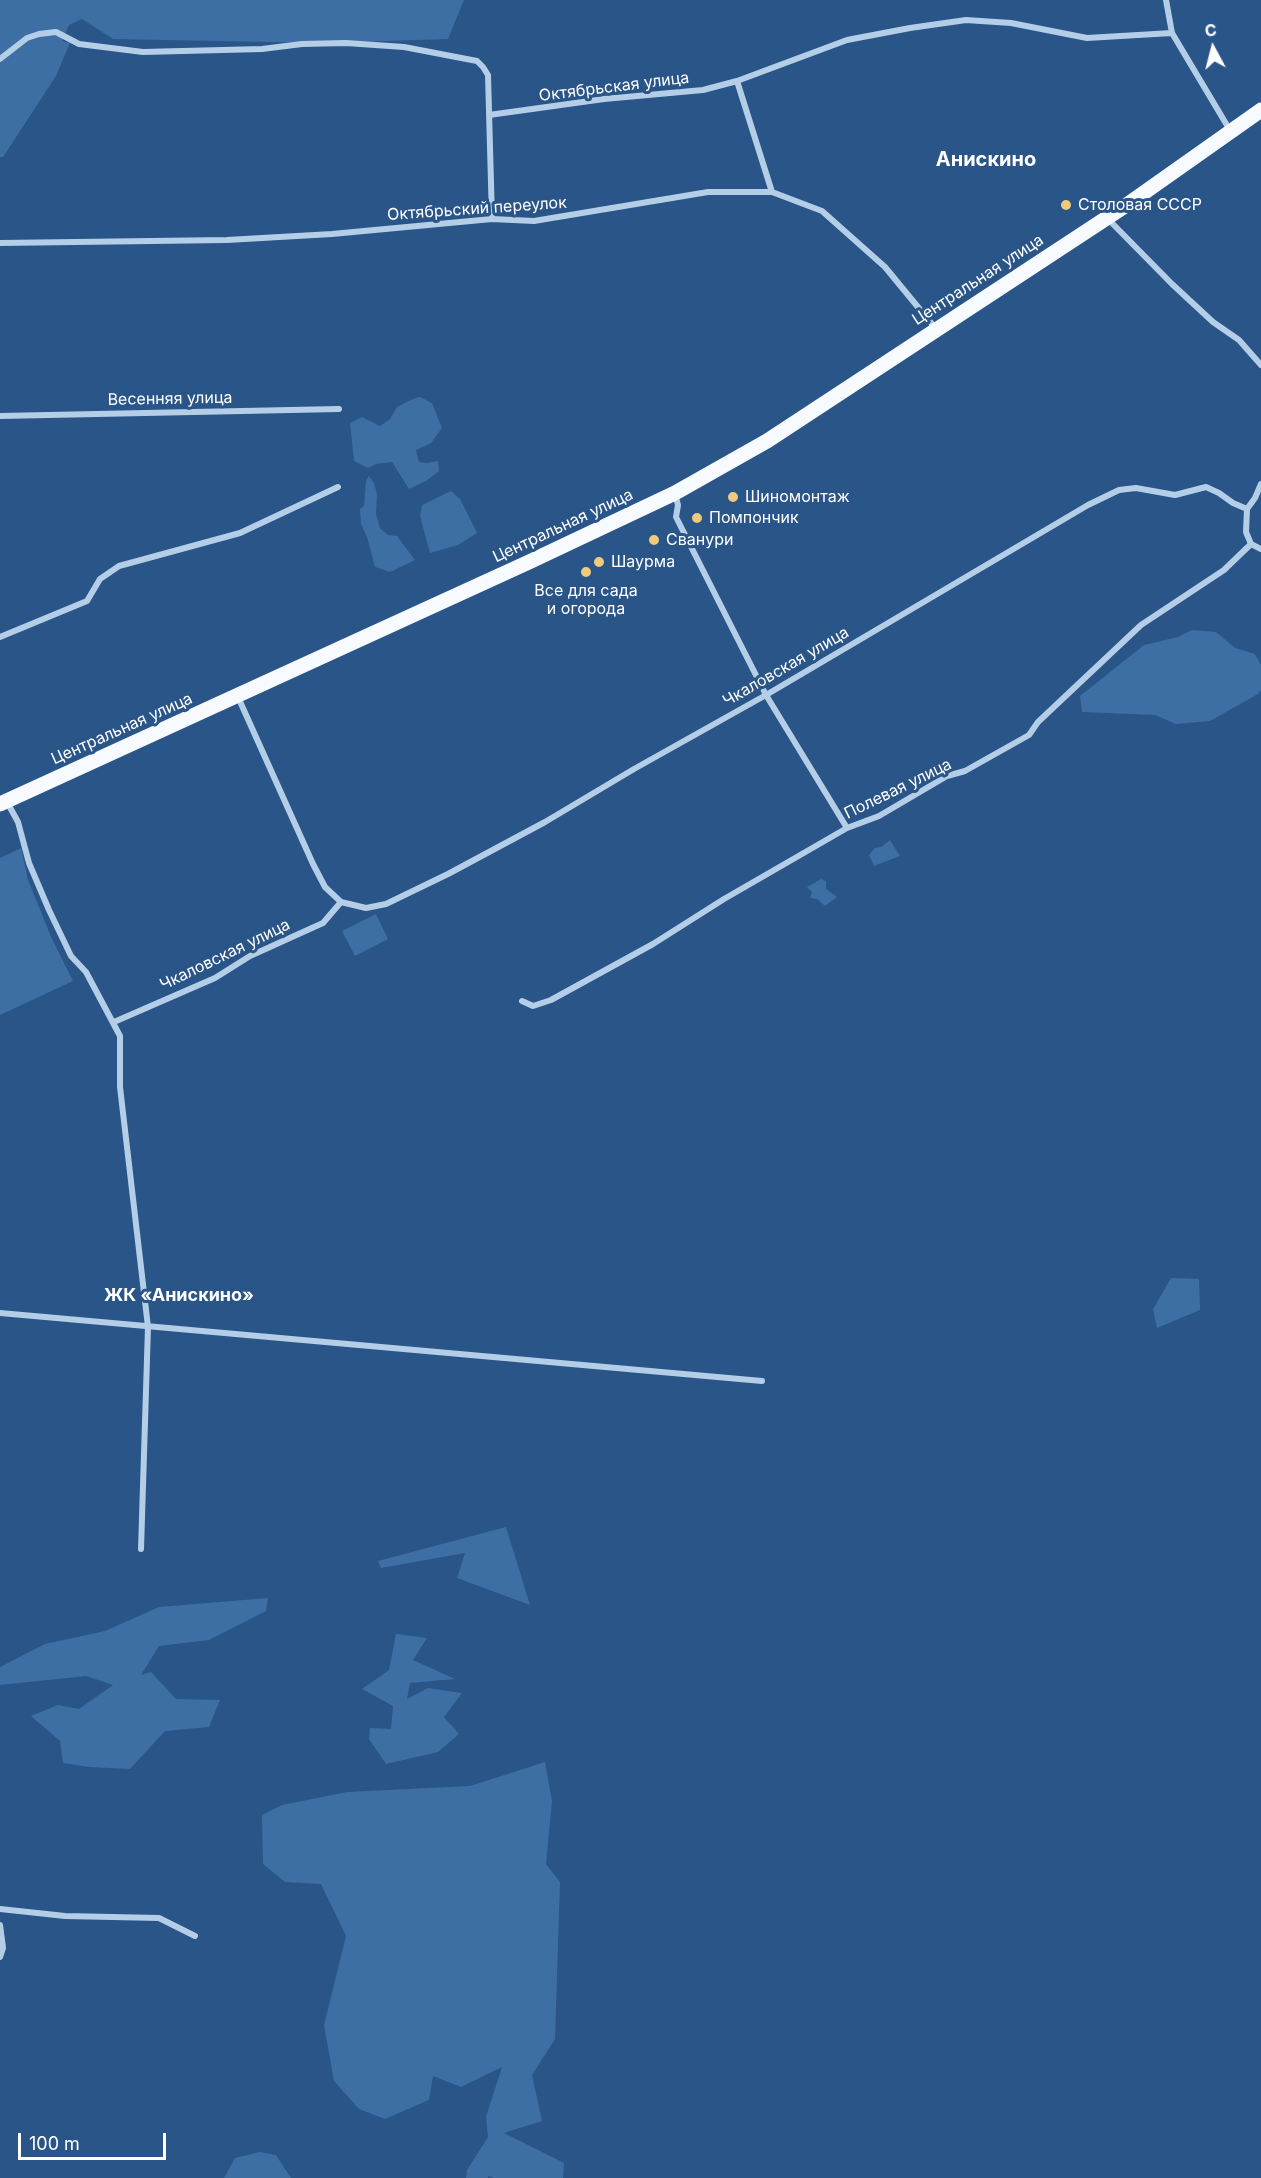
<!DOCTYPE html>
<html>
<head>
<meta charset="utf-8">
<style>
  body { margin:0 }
  #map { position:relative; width:1261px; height:2178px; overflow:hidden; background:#295588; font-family:Inter,sans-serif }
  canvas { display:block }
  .north { position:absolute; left:1183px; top:18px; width:60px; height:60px; -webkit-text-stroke:4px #295588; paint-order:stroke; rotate:353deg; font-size:16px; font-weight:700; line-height:24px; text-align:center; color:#fff }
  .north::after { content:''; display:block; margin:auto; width:21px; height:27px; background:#fff; clip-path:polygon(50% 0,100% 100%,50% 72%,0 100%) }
  .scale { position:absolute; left:18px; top:2133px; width:148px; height:27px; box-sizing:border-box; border:3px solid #fff; border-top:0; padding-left:8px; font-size:18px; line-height:21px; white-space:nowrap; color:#fff; -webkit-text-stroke:4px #295588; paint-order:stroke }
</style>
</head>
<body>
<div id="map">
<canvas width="1261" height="2178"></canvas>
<div class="north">С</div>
<div class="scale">100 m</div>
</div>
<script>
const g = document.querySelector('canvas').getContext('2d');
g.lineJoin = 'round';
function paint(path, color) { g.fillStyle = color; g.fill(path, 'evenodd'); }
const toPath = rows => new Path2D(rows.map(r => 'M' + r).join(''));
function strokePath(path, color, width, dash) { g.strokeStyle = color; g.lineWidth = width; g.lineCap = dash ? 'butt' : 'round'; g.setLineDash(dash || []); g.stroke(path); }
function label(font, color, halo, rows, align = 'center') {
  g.font = font + ' Inter,sans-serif'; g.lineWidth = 6; g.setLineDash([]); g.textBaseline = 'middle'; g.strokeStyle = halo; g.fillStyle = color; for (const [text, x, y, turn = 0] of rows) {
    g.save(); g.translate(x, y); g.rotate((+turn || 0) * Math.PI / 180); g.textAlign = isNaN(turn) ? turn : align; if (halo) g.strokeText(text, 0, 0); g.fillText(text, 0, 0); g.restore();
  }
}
paint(toPath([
  [0,0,464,0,448,39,321,43,113,39,82,19,69,25,62,41,70,43,56,76,3,157,0,157],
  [420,397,432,403,442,428,431,443,416,450,419,462,427,463,438,461,439,471,426,481,409,489,392,462,376,464,368,468,354,461,350,423,362,417,380,426,390,419,397,407,413,399],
  [369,476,374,483,377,494,376,514,380,528,388,535,397,536,415,560,390,572,375,567,367,537,361,524,360,509,364,506,366,481],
  [451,491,460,499,477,533,458,545,430,553,420,516,422,505],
  [1192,630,1216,632,1235,648,1255,654,1261,665,1261,690,1258,694,1210,721,1176,724,1155,715,1082,712,1080,696,1144,645,1178,637],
  [890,840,900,856,874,866,869,855,875,848,881,847],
  [21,848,28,880,52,939,73,981,0,1015,0,858],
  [821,879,826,881,826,889,837,897,825,906,817,899,810,898,812,892,807,887],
  [376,914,388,939,355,956,342,931],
  [1171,1278,1199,1279,1200,1310,1157,1328,1153,1309],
  [506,1527,530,1605,457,1578,465,1553,381,1568,378,1561],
  [268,1598,266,1611,209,1640,159,1646,141,1675,151,1672,176,1699,220,1700,209,1727,165,1731,130,1769,89,1767,63,1763,60,1741,31,1716,58,1705,79,1709,113,1685,86,1676,0,1685,0,1667,45,1644,105,1631,159,1607],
  [396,1634,427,1638,413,1660,455,1679,410,1683,407,1699,428,1688,462,1693,444,1717,459,1734,438,1752,386,1764,369,1739,370,1728,391,1729,393,1706,362,1689,389,1670],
  [545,1762,552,1801,546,1864,560,1882,555,2039,532,2075,542,2121,504,2133,564,2163,563,2178,494,2178,488,2176,488,2178,466,2178,467,2170,488,2137,486,2117,502,2067,461,2087,433,2076,429,2100,385,2119,359,2109,334,2081,324,2025,346,1936,321,1884,285,1882,263,1864,262,1815,282,1805,347,1792,470,1786],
  [260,2152,276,2155,291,2178,224,2178,235,2158]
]), '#3d6fa4');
strokePath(toPath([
  [1166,0,1172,33,1231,132],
  [0,59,27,38,39,34,56,32,79,44,143,52,262,49,302,44,346,43,404,47,477,61,483,67,488,75,492,219],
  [737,81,772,192],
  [489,115,604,99,703,90,737,81,847,40,910,28,966,20,1011,23,1087,38,1172,33],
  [1107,218,1172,284,1213,322,1239,340,1261,365],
  [0,243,227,240,332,234,492,219,534,221,708,192,772,192,822,211,885,267,936,329],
  [0,416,339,409],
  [675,494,678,505,676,517,766,695,847,828],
  [1251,544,1246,532,1247,509,1255,498,1261,484],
  [1251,544,1261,549],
  [0,637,87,601,100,579,119,566,240,533,338,487],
  [238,697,313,864,325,887,341,902,366,908,386,904,448,874,545,822,634,769,766,695,1088,505,1119,490,1136,488,1175,495,1206,487,1219,493,1233,503,1247,509],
  [7,802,18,822,29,863,49,910,71,956,86,972,120,1036,120,1087,148,1327,141,1549],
  [522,1001,533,1006,551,1000,653,944,724,899,847,828,879,816,947,776,965,771,1029,735,1038,722,1141,625,1224,570,1251,544],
  [114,1022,215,978,250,956,323,923,341,902],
  [0,1313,762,1381],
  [0,1909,65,1916,159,1918,195,1936],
  [0,1925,3,1948,0,1957]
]), '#b5cee8', 6);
strokePath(toPath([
  [0,804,529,562,675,493,767,441,1128,204,1261,110]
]), '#f7fafe', 15);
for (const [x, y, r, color] of [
  [1066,205,6,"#f0ca7c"],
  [733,497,6,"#f0ca7c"],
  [697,518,6,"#f0ca7c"],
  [654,540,6,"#f0ca7c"],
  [599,562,6,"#f0ca7c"],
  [586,572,6,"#f0ca7c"]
]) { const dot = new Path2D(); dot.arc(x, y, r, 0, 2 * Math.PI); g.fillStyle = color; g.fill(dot); strokePath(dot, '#295588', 2); }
label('16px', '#fff', '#295588', [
  ["Октябрьская улица",614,87,-7],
  ["Октябрьский переулок",477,209,-4],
  ["Центральная улица",978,280,-33],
  ["Весенняя улица",170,399,-1],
  ["Центральная улица",563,526,-25],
  ["Чкаловская улица",786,667,-30],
  ["Центральная улица",122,729,-24],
  ["Полевая улица",898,789,-26],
  ["Чкаловская улица",225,955,-26]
]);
label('16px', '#fff', '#295588', [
  ["Столовая СССР",1078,205],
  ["Шиномонтаж",745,497],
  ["Помпончик",709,518],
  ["Сванури",666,540],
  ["Шаурма",611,562],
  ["Все для сада",586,591,"center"],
  ["и огорода",586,609,"center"]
], 'left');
label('bold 18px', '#fff', '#295588', [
  ["ЖК «Анискино»",179,1296]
]);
label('bold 20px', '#fff', '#295588', [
  ["Анискино",986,160]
]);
</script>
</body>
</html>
